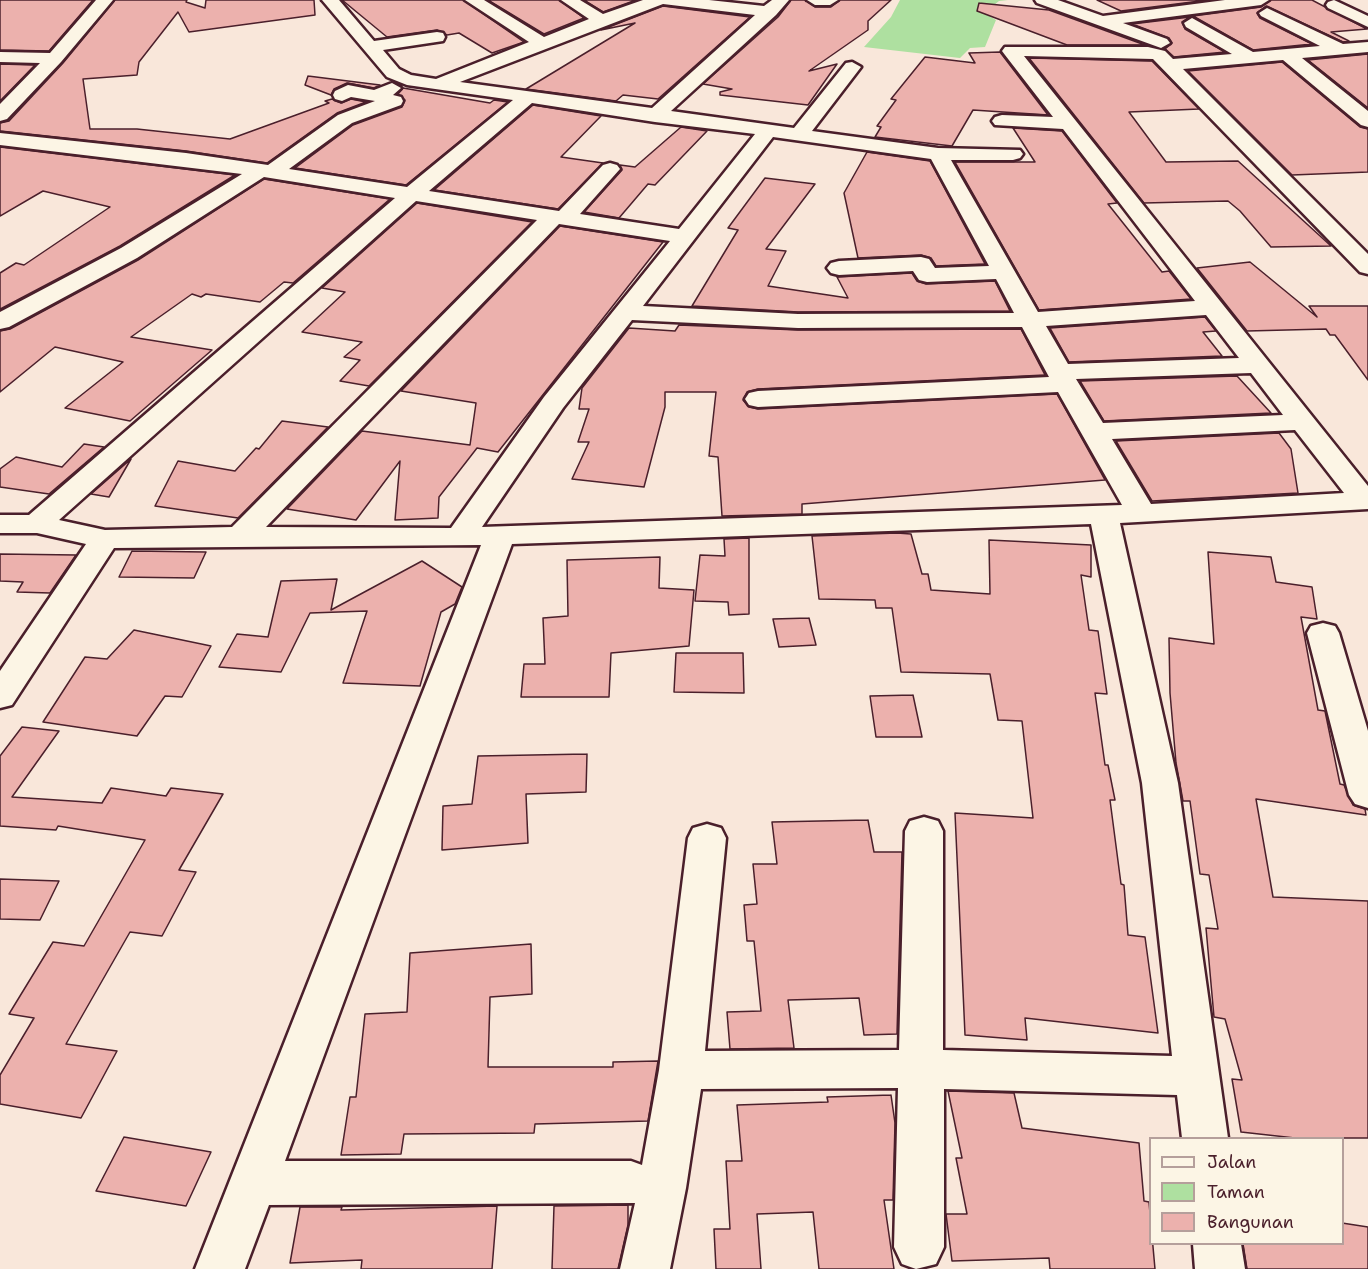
<!DOCTYPE html>
<html>
<head>
<meta charset="utf-8">
<style>
  body { margin:0 }
  #map { position:relative; width:1368px; height:1269px; overflow:hidden; background:#f9e7da; font-family:"Shantell Sans",sans-serif }
  canvas { display:block }
  .legend { position:absolute; left:1149px; top:1137px; width:195px; height:108px; box-sizing:border-box; background:#fcf5e5; border:2px solid #b59f9b; margin:0; padding:8px 10px; list-style:none; font-size:18px; color:#4a1f2b }
  .legend li { display:flex; align-items:center; gap:12px; height:30px }
  .legend b { width:30px; border:2px solid #b59f9b }
</style>
</head>
<body>
<div id="map">
<canvas width="1368" height="1269"></canvas>
<ul class="legend">
<li><b style="height:8px;background:#fcf5e5"></b>Jalan</li>
<li><b style="height:16px;background:#aee0a0"></b>Taman</li>
<li><b style="height:16px;background:#ecb1ad"></b>Bangunan</li>
</ul>
</div>
<script>
const g = document.querySelector('canvas').getContext('2d');
g.lineJoin = 'round';
function paint(path, color) { g.fillStyle = color; g.fill(path, 'evenodd'); }
const toPath = rows => new Path2D(rows.map(r => 'M' + r).join(''));
function strokePath(path, color, width, dash) { g.strokeStyle = color; g.lineWidth = width; g.lineCap = dash ? 'butt' : 'round'; g.setLineDash(dash || []); g.stroke(path); }
paint(toPath([
  [900,0,1008,0,999,1,984,13,996,20,985,47,970,48,960,58,864,47,891,17]
]), '#aee0a0');
const building = toPath([
  [0,0,93,0,49,51,0,50,0,0],
  [115,0,187,0,186,2,205,8,206,0,314,0,315,15,189,32,178,12,139,62,137,75,83,79,90,129,137,129,230,139,329,103,325,101,332,99,341,103,351,99,366,102,337,113,267,163,186,151,0,131,0,123,9,121,63,63,115,0],
  [342,0,463,0,524,42,492,53,459,33,447,35,437,30,387,37,342,0],
  [488,0,559,0,584,18,544,34,488,0],
  [584,0,636,0,603,12,584,0],
  [791,0,805,0,815,7,831,7,840,0,891,0,868,21,868,30,809,71,837,64,808,105,720,95,720,92,732,89,703,84,778,17,791,0],
  [1097,0,1208,0,1121,11,1097,0],
  [1271,0,1312,0,1367,29,1331,32,1349,41,1343,42,1266,6,1257,13,1260,18,1312,44,1253,50,1193,16,1261,7,1271,0],
  [979,3,1049,10,1145,45,1067,45,977,11,979,3],
  [663,6,750,17,658,99,623,95,616,101,526,89,635,23,601,30,663,6],
  [1190,17,1182,22,1185,29,1225,52,1174,57,1165,49,1172,43,1169,38,1132,24,1190,17],
  [1000,52,1048,115,973,110,952,146,875,137,881,127,877,126,896,100,891,99,925,57,975,63,969,53,1000,52],
  [1368,54,1368,108,1308,60,1368,54],
  [1029,58,1152,61,1199,109,1129,112,1166,162,1238,161,1331,246,1271,247,1240,211,1228,201,1144,203,1029,58],
  [1282,62,1360,127,1368,129,1368,172,1292,175,1188,71,1282,62],
  [0,64,35,65,0,101,0,64],
  [308,76,380,85,374,88,347,83,334,89,331,95,305,85,308,76],
  [403,88,490,103,494,100,508,102,406,185,295,168,353,125,402,107,405,100,398,94,403,88],
  [533,105,601,116,561,157,603,163,558,209,434,190,533,105],
  [681,127,707,131,655,185,648,184,619,218,584,212,622,170,620,165,635,167,681,127],
  [1013,128,1062,131,1117,203,1108,204,1162,272,1169,271,1191,299,1039,310,955,162,1035,162,1013,128],
  [0,147,235,175,120,246,0,309,0,273,16,263,24,265,110,207,43,191,0,216,0,147],
  [867,152,930,161,985,264,936,266,931,258,921,255,858,258,844,193,867,152],
  [765,178,815,184,766,249,786,251,768,286,848,298,837,277,912,273,917,281,926,284,995,281,1010,311,798,312,692,306,738,230,728,228,765,178],
  [264,179,390,199,293,283,284,282,260,302,206,294,201,297,192,294,131,337,212,350,130,421,65,408,123,362,55,347,0,392,0,331,10,329,138,260,264,179],
  [417,203,532,222,369,386,340,381,360,360,344,357,362,342,302,332,345,292,322,288,417,203],
  [560,226,663,242,498,452,477,448,439,497,438,518,395,520,400,461,356,520,287,509,362,431,470,445,476,403,401,391,560,226],
  [1250,262,1317,317,1309,306,1368,306,1368,380,1335,335,1330,335,1326,329,1247,331,1197,268,1250,262],
  [1205,317,1216,331,1203,332,1222,356,1069,362,1050,328,1205,317],
  [679,325,798,330,1021,329,1045,375,758,389,747,392,743,400,749,407,758,409,1057,394,1105,480,802,504,802,514,722,516,718,457,709,456,716,392,665,392,665,407,644,487,572,479,589,442,578,442,589,409,579,409,582,388,629,328,675,331,679,325],
  [1237,376,1271,413,1104,421,1080,381,1237,376],
  [282,421,328,427,238,518,155,506,178,461,235,471,256,448,259,449,282,421],
  [1279,433,1291,449,1298,493,1152,501,1116,441,1279,433],
  [84,444,104,447,49,494,0,487,0,469,16,457,62,467,84,444],
  [131,459,109,497,91,494,131,459],
  [897,533,911,534,922,574,928,574,931,590,990,594,989,540,1091,545,1091,577,1081,575,1089,630,1098,631,1107,694,1095,693,1105,765,1108,765,1115,800,1110,800,1121,884,1124,885,1128,935,1145,937,1158,1033,1025,1018,1027,1040,965,1035,955,813,1033,818,1022,721,998,720,990,674,901,672,892,608,876,608,875,600,819,599,812,536,897,533],
  [749,538,749,614,729,615,728,602,695,601,700,555,725,556,724,539,749,538],
  [132,551,206,552,194,578,119,577,132,551],
  [1208,552,1271,557,1276,582,1312,587,1317,619,1301,617,1318,710,1325,711,1340,784,1344,785,1353,805,1365,809,1366,815,1256,799,1273,897,1368,901,1368,1138,1295,1138,1241,1132,1232,1079,1242,1080,1225,1019,1214,1017,1206,928,1218,929,1209,875,1200,874,1190,801,1183,801,1176,763,1170,693,1169,638,1214,644,1208,552],
  [0,554,76,555,50,593,17,592,23,582,0,581,0,554],
  [660,557,659,588,694,590,689,646,611,653,609,697,521,697,524,664,545,664,543,618,568,616,567,560,660,557],
  [422,561,462,587,455,604,441,612,420,686,343,683,367,611,310,613,281,672,219,667,237,634,268,637,281,581,337,579,331,610,422,561],
  [809,618,816,645,779,647,773,619,809,618],
  [134,630,211,646,182,697,165,696,137,736,43,722,85,657,107,659,134,630],
  [676,653,743,653,744,693,674,692,676,653],
  [913,695,922,737,876,737,870,696,913,695],
  [22,727,59,731,12,797,102,803,111,788,166,796,171,788,223,794,179,870,196,872,162,936,130,932,66,1044,117,1051,81,1118,0,1104,0,1075,34,1018,9,1014,53,942,84,946,145,840,58,826,56,830,0,826,0,756,22,727],
  [587,754,586,792,526,794,528,843,442,850,443,806,472,804,478,756,587,754],
  [868,820,874,852,902,852,897,1034,864,1035,859,998,788,1000,794,1048,730,1049,727,1012,761,1011,754,941,747,941,744,905,757,904,753,864,777,864,772,822,868,820],
  [0,879,59,881,40,920,0,919,0,879],
  [531,944,532,994,490,997,488,1067,613,1067,613,1062,658,1061,648,1121,535,1124,534,1133,404,1134,401,1154,341,1155,350,1097,356,1097,365,1014,407,1012,410,953,531,944],
  [948,1091,1014,1093,1022,1128,1139,1143,1144,1201,1149,1202,1155,1269,1050,1269,1049,1258,952,1261,946,1214,967,1214,956,1158,962,1158,948,1091],
  [891,1095,895,1123,893,1200,884,1200,894,1269,819,1269,813,1212,757,1214,761,1269,716,1269,714,1229,730,1229,726,1161,742,1161,737,1105,828,1102,827,1097,891,1095],
  [124,1137,211,1152,186,1206,96,1191,124,1137],
  [628,1205,628,1225,618,1269,552,1269,554,1206,628,1205],
  [497,1206,492,1269,361,1269,362,1260,290,1263,300,1207,342,1207,341,1210,497,1206],
  [1342,1223,1368,1227,1368,1269,1247,1269,1243,1244,1342,1244,1342,1223]
]);
paint(building, '#ecb1ad');
strokePath(building, '#4a1f2b', 1.5);
const minor = toPath([
  [96,0,113,0,61,62,7,119,0,121,0,104,40,63,0,62,0,52,50,53,96,0],
  [322,0,339,0,374,41,437,32,443,33,445,37,443,41,383,50,399,69,411,75,436,79,529,42,465,0,484,0,544,37,589,19,561,0,580,0,603,14,643,0,709,0,764,6,772,0,789,0,776,15,671,111,794,128,846,63,852,62,861,67,812,131,938,148,1020,150,1023,154,1020,158,1013,160,951,160,1038,312,1195,301,1063,129,995,125,992,121,995,117,1002,115,1053,117,1005,55,1002,51,1005,47,1148,47,1165,51,1173,59,1232,54,1186,27,1184,23,1192,18,1253,52,1320,46,1261,16,1259,13,1267,8,1343,44,1368,42,1368,52,1302,58,1368,111,1368,127,1361,125,1283,60,1183,69,1368,254,1368,274,1360,272,1153,59,1024,56,1368,486,1368,509,1120,523,1178,783,1228,1138,1182,1138,1177,1095,944,1089,944,1247,936,1264,916,1269,902,1264,894,1247,898,1088,701,1089,686,1188,670,1269,620,1269,635,1203,269,1205,245,1269,195,1269,481,545,114,548,12,705,0,708,0,671,86,544,37,533,0,533,0,515,29,515,395,198,264,177,137,258,9,327,0,329,0,312,121,248,242,174,0,145,0,133,186,153,268,165,338,115,375,101,351,97,342,101,335,99,333,95,335,91,348,85,374,90,392,83,401,88,393,95,401,97,403,101,401,105,352,123,289,169,407,187,513,100,407,85,387,77,322,0],
  [663,4,755,15,652,108,460,82,663,4],
  [532,103,655,122,755,134,679,229,580,214,620,169,617,165,610,163,603,165,559,211,429,191,532,103],
  [773,137,931,159,989,266,935,268,929,259,921,257,839,261,831,263,827,268,831,273,839,275,913,271,919,280,927,282,996,279,1014,313,798,314,643,306,773,137],
  [416,201,537,220,232,527,105,530,59,520,416,201],
  [559,224,670,241,544,397,451,528,266,527,559,224],
  [1206,315,1239,358,1068,364,1046,326,1206,315],
  [632,320,798,328,1022,327,1049,377,758,391,749,393,745,399,749,405,758,407,1058,392,1122,505,482,527,563,408,632,320],
  [1251,373,1283,415,1103,423,1076,379,1251,373],
  [1295,430,1344,493,1151,504,1112,439,1295,430],
  [1091,524,1142,783,1172,1056,943,1050,943,831,938,821,924,817,910,821,905,831,899,1050,705,1051,726,838,721,828,707,824,693,828,688,838,659,1070,642,1165,631,1161,285,1161,512,544,1091,524],
  [807,0,838,0,830,5,815,5,807,0],
  [1035,0,1058,0,1103,16,1225,0,1269,0,1261,5,1123,23,1167,39,1170,43,1161,48,1037,3,1035,0],
  [1334,0,1368,16,1368,27,1328,8,1326,5,1328,2,1334,0],
  [1323,623,1335,626,1339,633,1368,731,1368,808,1355,804,1349,795,1307,633,1311,626,1323,623],
  [1193,1244,1241,1244,1245,1269,1195,1269,1193,1244]
]);
strokePath(minor, '#4a1f2b', 5);
paint(minor, '#fcf5e5');
</script>
</body>
</html>
